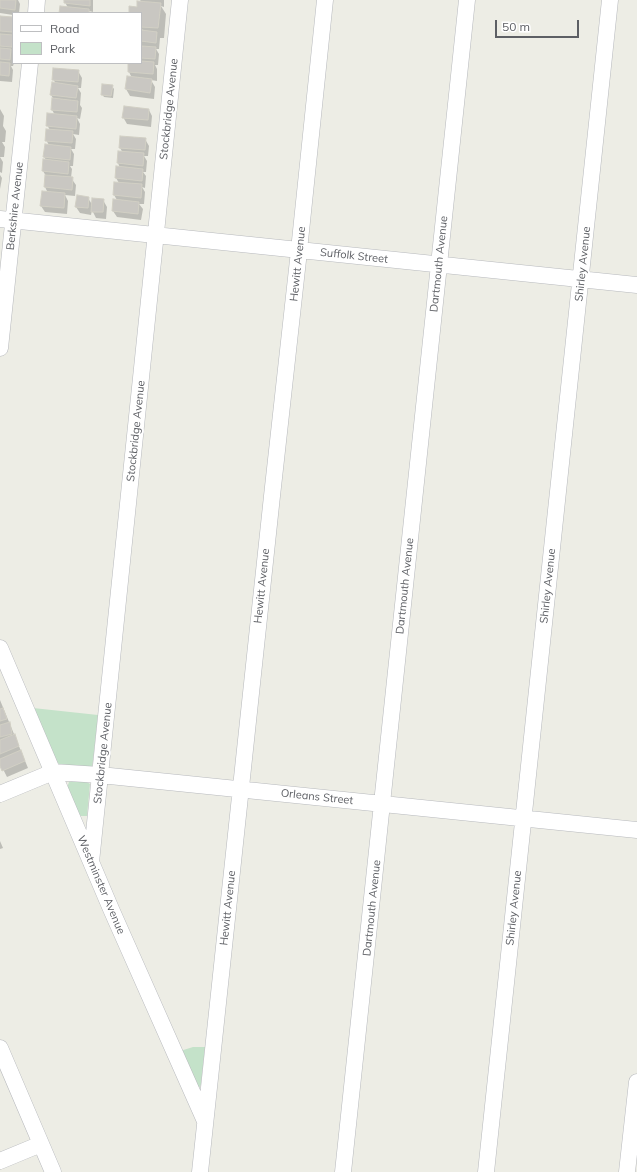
<!DOCTYPE html>
<html>
<head>
<meta charset="utf-8">
<style>
  body { margin:0 }
  #map { position:relative; width:637px; height:1172px; overflow:hidden; background:#edede5; font-family:Mulish,sans-serif }
  canvas { display:block }
  .legend { position:absolute; left:12px; top:12px; width:130px; height:52px; box-sizing:border-box; background:#fff; border:1px solid #bebfc1; margin:0; padding:5px 7px; list-style:none; font-size:12px; color:#5d5f64 }
  .legend li { display:flex; align-items:center; gap:8px; height:20px }
  .legend b { width:20px; border:1px solid #bebfc1 }
  .scale { position:absolute; left:495px; top:20px; width:84px; height:18px; box-sizing:border-box; border:2px solid #5d5f64; border-top:0; padding-left:5px; font-size:12px; line-height:14px; white-space:nowrap; color:#5d5f64; -webkit-text-stroke:3px #fff; paint-order:stroke }
</style>
</head>
<body>
<div id="map">
<canvas width="637" height="1172"></canvas>
<ul class="legend">
<li><b style="height:5px;background:#fff"></b>Road</li>
<li><b style="height:11px;background:#c4e2c9"></b>Park</li>
</ul>
<div class="scale">50 m</div>
</div>
<script>
const g = document.querySelector('canvas').getContext('2d');
g.lineJoin = 'round';
function paint(path, color) { g.fillStyle = color; g.fill(path, 'evenodd'); }
const toPath = rows => new Path2D(rows.map(r => 'M' + r).join(''));
function strokePath(path, color, width, dash) { g.strokeStyle = color; g.lineWidth = width; g.lineCap = dash ? 'butt' : 'round'; g.setLineDash(dash || []); g.stroke(path); }
function label(font, color, halo, rows, align = 'center') {
  g.font = font + ' Mulish,sans-serif'; g.lineWidth = 4; g.setLineDash([]); g.textBaseline = 'middle'; g.strokeStyle = halo; g.fillStyle = color; for (const [text, x, y, turn = 0] of rows) {
    g.save(); g.translate(x, y); g.rotate((+turn || 0) * Math.PI / 180); g.textAlign = isNaN(turn) ? turn : align; if (halo) g.strokeText(text, 0, 0); g.fillText(text, 0, 0); g.restore();
  }
}
paint(toPath([
  [33,708,98,715,93,761,92,766,90,767,61,765,56,762],
  [72,781,87,782,90,784,87,816,81,816,78,814,67,788,69,782],
  [193,1047,205,1047,201,1084,200,1087,197,1089,177,1052]
]), '#c4e2c9');
paint(toPath([
  [0,0,18,0,20,4,19,13,13,13,13,15,0,13],
  [65,0,93,0,93,12,89,11,90,13,60,13,68,8,65,2],
  [140,0,164,0,164,7,161,6,166,14,164,38,160,38,159,49,156,49,159,54,158,65,155,65,157,69,157,81,151,80,155,87,154,99,130,96,126,89,128,77,132,78,129,72,129,63,141,63,141,31,143,31,141,27,141,13,130,13,138,8,142,3],
  [0,17,13,18,13,53,14,63,13,66,11,66,13,70,12,82,0,81],
  [78,71,82,78,81,88,78,88,81,93,80,105,82,108,80,119,77,118,80,124,79,135,73,134,76,139,75,149,71,149,74,154,73,166,70,166,72,169,71,178,76,185,75,196,65,195,68,201,67,214,45,212,41,206,48,193,45,187,46,176,43,171,46,160,44,157,49,145,46,140,50,130,47,125,55,115,52,110,54,100,51,95,56,84,53,79],
  [112,86,114,89,113,98,104,97,102,94],
  [0,109,4,116,3,126,6,131,5,142,2,142,5,147,4,157,0,157,3,162,2,173,0,172],
  [149,110,152,116,151,127,127,124,123,117],
  [145,139,149,146,148,156,144,156,147,161,146,172,143,172,146,176,145,188,142,187,145,192,144,204,139,204,143,209,141,220,117,217,113,211,117,200,114,195,115,183,119,183,116,178,117,167,120,168,118,163,123,153,120,148],
  [0,175,2,178,0,189],
  [88,198,93,206,103,200,107,207,106,219,96,218,92,210,91,215,80,213,76,207],
  [0,700,28,768,7,777,0,763],
  [0,841,3,848,0,849]
]), '#0003');
const building = toPath([
  [0,0,16,0,15,10,0,8,0,0],
  [64,0,90,0,90,6,64,3,64,0],
  [137,1,161,3,158,28,141,27,141,13,129,13,129,6,137,7,137,1],
  [60,6,89,9,89,13,59,13,60,6],
  [0,16,13,17,13,32,0,31,0,16],
  [141,30,157,32,156,43,141,41,141,30],
  [0,34,13,35,12,47,0,46,0,34],
  [141,46,156,47,155,59,141,58,141,46],
  [0,48,11,49,10,60,0,59,0,48],
  [141,61,154,62,153,74,128,72,128,63,141,63,141,61],
  [0,62,10,63,9,76,0,75,0,62],
  [53,68,79,70,78,82,52,80,53,68],
  [127,76,152,79,150,93,125,89,127,76],
  [52,82,78,86,76,98,50,95,52,82],
  [102,84,113,85,111,96,101,95,102,84],
  [52,98,78,101,77,112,51,110,52,98],
  [124,106,149,109,148,120,122,118,124,106],
  [47,113,77,116,76,129,46,126,47,113],
  [46,129,73,131,72,143,45,141,46,129],
  [120,136,146,138,145,150,119,148,120,136],
  [45,144,71,147,70,160,43,157,45,144],
  [118,151,144,153,143,166,117,163,118,151],
  [43,159,69,162,68,174,42,171,43,159],
  [116,166,143,169,142,181,115,178,116,166],
  [45,175,73,177,72,190,44,187,45,175],
  [114,182,142,184,141,198,113,195,114,182],
  [42,191,65,193,64,208,40,206,42,191],
  [77,195,89,197,88,208,75,207,77,195],
  [92,198,104,199,103,212,91,212,92,198],
  [113,199,139,202,138,214,112,211,113,199],
  [3,708,7,719,0,721,0,709,3,708],
  [10,722,12,734,0,737,0,725,10,722],
  [15,734,19,746,0,754,0,740,15,734],
  [21,750,25,761,2,771,0,766,0,759,21,750]
]);
paint(building, '#c9c7c2');
strokePath(building, '#d1cfc4', 1);
const minor = toPath([
  [36,13,37,0],
  [0,219,637,285],
  [0,348,30,63],
  [0,648,111,909,205,1121],
  [0,794,53,772,100,775,637,830],
  [91,862,180,0],
  [0,1048,53,1172],
  [0,1161,41,1144],
  [200,1172,272,496,298,260,325,0],
  [343,1172,467,0],
  [486,1172,610,0],
  [627,1172,637,1082]
]);
strokePath(minor, '#b7b9bd', 17);
strokePath(minor, '#fff', 16);
label('11px', '#5d5f64', '#fff', [
  ["Stockbridge Avenue",169,109,-84],
  ["Berkshire Avenue",15,206,-84],
  ["Suffolk Street",354,256,6],
  ["Hewitt Avenue",298,264,-84],
  ["Dartmouth Avenue",439,264,-84],
  ["Shirley Avenue",583,264,-84],
  ["Stockbridge Avenue",136,431,-84],
  ["Hewitt Avenue",262,586,-84],
  ["Dartmouth Avenue",405,586,-84],
  ["Shirley Avenue",548,586,-84],
  ["Stockbridge Avenue",103,753,-84],
  ["Orleans Street",317,797,6],
  ["Westminster Avenue",101,885,67],
  ["Hewitt Avenue",228,908,-84],
  ["Dartmouth Avenue",372,908,-84],
  ["Shirley Avenue",514,908,-84]
]);
</script>
</body>
</html>
